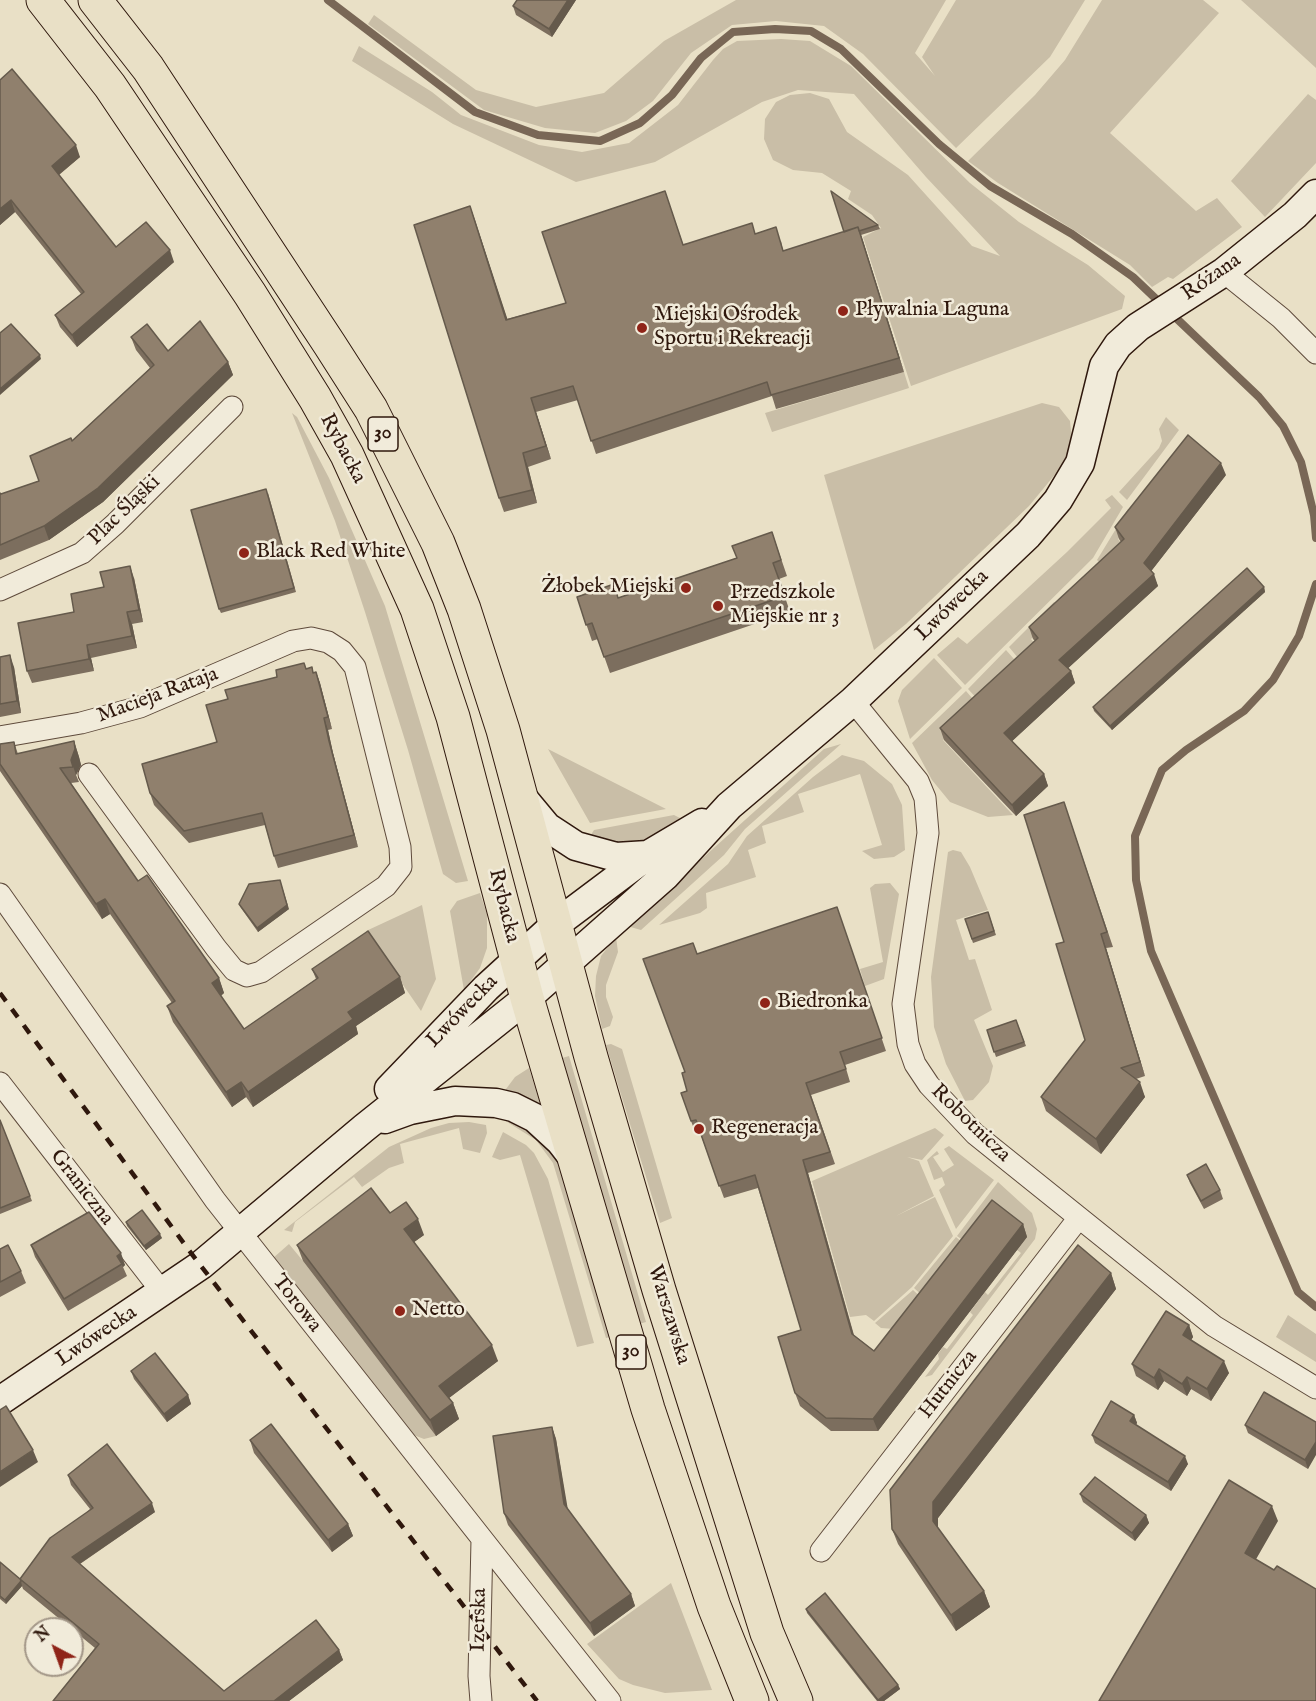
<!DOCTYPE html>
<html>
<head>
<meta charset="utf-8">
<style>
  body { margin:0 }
  #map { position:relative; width:1316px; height:1701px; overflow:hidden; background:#e9e0c6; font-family:"IM FELL English",serif }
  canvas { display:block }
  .north { position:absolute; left:24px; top:1617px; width:60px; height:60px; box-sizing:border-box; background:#f1ebda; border:2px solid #a39788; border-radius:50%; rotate:319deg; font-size:16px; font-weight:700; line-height:24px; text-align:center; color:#2f180d }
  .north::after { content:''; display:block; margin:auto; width:21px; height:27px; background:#8f2418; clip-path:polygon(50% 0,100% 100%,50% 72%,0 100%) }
</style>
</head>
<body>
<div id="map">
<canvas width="1316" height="1701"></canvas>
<div class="north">N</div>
</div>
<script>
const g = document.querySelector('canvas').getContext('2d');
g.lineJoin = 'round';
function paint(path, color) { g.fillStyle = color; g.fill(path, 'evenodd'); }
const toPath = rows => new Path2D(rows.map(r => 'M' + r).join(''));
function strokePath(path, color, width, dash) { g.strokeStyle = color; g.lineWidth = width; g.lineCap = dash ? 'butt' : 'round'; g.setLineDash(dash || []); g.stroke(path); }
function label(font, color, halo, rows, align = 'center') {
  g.font = font + ' "IM FELL English",serif'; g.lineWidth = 5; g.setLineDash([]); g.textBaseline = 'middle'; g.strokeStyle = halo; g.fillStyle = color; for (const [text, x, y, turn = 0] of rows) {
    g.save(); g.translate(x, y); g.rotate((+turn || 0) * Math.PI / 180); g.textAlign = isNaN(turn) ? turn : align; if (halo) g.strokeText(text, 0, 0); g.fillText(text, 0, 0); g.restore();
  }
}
paint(toPath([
  [736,0,946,0,915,53,935,76,922,57,956,0,1085,0,1050,57,956,148,863,54,824,26,776,21,732,25,691,53,653,101,626,121,595,133,545,128,484,110,368,24,374,15,476,90,536,107,604,93,664,41],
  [1102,0,1203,0,1219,13,1110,133,1196,211,1217,198,1242,227,1173,279,1168,277,1152,287,1130,265,998,183,968,161,1035,95,1065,60],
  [1241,0,1316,0,1316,68,1281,36],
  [781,39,810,41,851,66,970,183,1019,222,1088,265,1125,296,1122,309,911,386,863,237,881,228,872,215,848,199,851,191,822,173,793,170,773,160,764,139,765,119,776,102,790,95,810,93,829,99,847,132,908,175,972,246,1000,256,926,177,854,94,798,90,762,102,655,162,576,182,453,124,352,61,359,46,432,92,461,115,539,145,582,152,629,143,678,105,713,60,723,49,737,41],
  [1308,94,1316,100,1316,163,1265,217,1231,181],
  [904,372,909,388,772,432,765,413],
  [1042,403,1059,407,1070,421,1072,442,1062,466,1029,506,906,624,874,650,824,475],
  [292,413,297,417,329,478,385,606,468,881,456,883,443,874,408,750,365,612,335,521],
  [1166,417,1179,430,1127,500,1119,492,1159,448,1162,441,1159,429],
  [1112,495,1123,507,1093,558,965,685,937,655,958,637,967,644,1067,552,1111,508,1105,500],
  [1128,509,1136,516,1118,539,1127,550,1106,569,1097,560],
  [1054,602,1061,611,1031,639,1040,650,1023,664,1009,647],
  [1006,650,1021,667,981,703,968,689],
  [934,658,962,688,910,739,898,701,902,690],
  [966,691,979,706,943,740,1013,815,988,817,950,802,932,780,912,743],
  [841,744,745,829,724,855,641,930,627,926,824,749],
  [548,749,666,809,590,823],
  [842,755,864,761,892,784,902,805,905,850,894,857,874,859,862,851,882,845,860,774,798,794,804,812,762,826,766,843,748,850,756,877,706,893,707,908,700,913,659,925,728,864,747,836,813,777],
  [674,815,680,818,643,842,623,845,589,838,594,830],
  [953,850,961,852,970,867,988,910,956,920,969,960,975,959,992,1010,974,1020,993,1066,989,1082,973,1100,965,1101,946,1064,934,1027,931,977,948,852],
  [890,883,899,894,884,979,865,986,860,969,883,962,870,888,875,884],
  [480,893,487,914,487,948,480,968,464,990,450,911,457,901],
  [422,905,436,979,421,1011,366,931],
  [616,937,618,952,606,985,606,997,613,1017,610,1026,602,1029,595,996,596,976,601,956],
  [611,1044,622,1049,672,1218,660,1223,606,1045],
  [569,1056,646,1322,639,1324,559,1059],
  [529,1068,542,1109,503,1093,515,1077],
  [504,1114,512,1116,555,1150,611,1337,606,1338,553,1163,536,1140,504,1120],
  [469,1122,486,1125,487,1133,480,1153,463,1149,459,1128,400,1144,404,1163,389,1168,362,1187,354,1177,295,1222,292,1232,284,1230,389,1147,431,1128,449,1123],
  [935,1128,944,1135,922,1160,907,1157,919,1161,934,1196,896,1216,935,1197,953,1236,912,1287,874,1321,866,1315,850,1317,812,1181],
  [503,1132,526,1145,534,1153,548,1179,594,1343,577,1347,520,1155,500,1160,492,1157],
  [949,1146,994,1180,956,1229,939,1190,945,1185,942,1177,934,1180,927,1160,937,1151,939,1154,933,1157,943,1172,954,1165,944,1149],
  [998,1182,1032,1213,1037,1229,1035,1239,932,1375,925,1377,939,1359,938,1354,943,1347,947,1349,973,1315,970,1312,985,1292,988,1295,1021,1253,1017,1250,968,1244,957,1236],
  [956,1237,968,1247,927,1300,914,1288],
  [289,1244,303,1261,436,1436,424,1439,411,1434,272,1259],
  [913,1290,926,1302,894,1329,881,1328,875,1323],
  [1288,1315,1316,1334,1316,1362,1276,1337],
  [671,1583,712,1690,665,1693,633,1685,619,1679,587,1644]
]), '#c9bea7');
strokePath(toPath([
  [328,0,475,112,538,135,600,141,640,123,672,95,701,58,733,32,775,29,811,31,841,49,939,144,990,186,1072,234,1133,277,1259,397,1283,426,1301,462,1314,515,1316,538],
  [1316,584,1299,636,1273,680,1244,711,1186,750,1162,770,1135,836,1136,880,1151,951,1298,1292,1316,1307]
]), '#796756', 8);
const street = toPath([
  [1224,272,1281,318,1316,353],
  [0,590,82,553,115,524,232,407],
  [853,701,918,781,925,798,928,833,903,1004,908,1044,915,1064,929,1085,975,1134,1214,1326,1316,1388],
  [0,737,81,723,140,707,293,641,311,638,328,642,342,651,355,667,400,847,401,867,386,886,261,972,247,976,234,970,216,948,89,774],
  [0,894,215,1200,610,1701],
  [0,1083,163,1293],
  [821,1551,1078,1219],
  [481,1701,479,1676,482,1540]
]);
const secondary = toPath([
  [522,797,547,827,576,846,616,857,648,855],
  [389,1089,486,988,556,924,648,855,702,823],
  [385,1119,410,1110,455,1101,496,1103,513,1107,535,1118,560,1141,574,1159],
  [0,1401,201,1265,364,1128,527,998,665,876,729,806,853,701,1028,535,1058,500,1080,463,1104,366,1118,345,1138,327,1224,272,1295,215,1316,194]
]);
const primary = toPath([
  [43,0,110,86,250,294,315,398,347,455,417,609,453,717,527,998,648,1409,714,1606,752,1701],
  [95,0,148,68,330,345,371,409,438,543,464,609,503,730,591,1057,659,1290,767,1633,796,1701]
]);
strokePath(street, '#5e4a3b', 23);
strokePath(secondary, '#2f180d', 31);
strokePath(primary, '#2f180d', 35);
strokePath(street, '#f1ebda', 21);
strokePath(secondary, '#f1ebda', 28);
strokePath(primary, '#e9e0c6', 33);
strokePath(toPath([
  [0,993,191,1253,537,1701]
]), '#2f180d', 4.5, [10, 10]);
paint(toPath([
  [576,0,552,37,516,15,513,6],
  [0,80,80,157,59,175,116,247,174,262,77,347,60,327,55,315,81,294,15,212,0,225],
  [665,191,683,244,756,234,781,241,783,251,878,225,880,229,861,235,904,372,776,409,772,396,596,454,578,400,536,412,551,459,528,467,537,503,504,512,499,498,470,206,507,319,566,303],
  [131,337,168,351,228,362,233,375,103,502,49,540,0,560,0,493,1,494,39,481,72,441,150,368,136,350],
  [1226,475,1151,571,1158,586,1068,668,1071,671,1075,683,1012,741,1044,774,1048,786,1016,816,944,740,940,728,1035,641,1033,639,1029,627,1121,542,1119,539,1115,527],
  [268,493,296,592,221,613,219,609],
  [772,532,787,576,779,579,790,612,610,673,598,639,592,641,577,597,619,598,737,558],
  [134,578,143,622,132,624,137,648,91,658,94,671,32,683,27,671,74,612,104,587],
  [1264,587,1265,592,1112,730,1094,711,1093,707],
  [0,657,14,667,21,713,0,717],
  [306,669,314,672,316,672,320,683,332,729,328,730,333,753,358,847,278,868,274,856,265,825,189,843,154,805,150,793,217,742,228,699,277,677],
  [74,741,79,757,81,765,76,775,79,782,71,783,138,881,219,978,224,993,221,996,244,1029,316,979,312,969,400,977,405,993,356,1026,358,1034,253,1107,246,1097,232,1107,173,1022,167,1006,172,1003,110,914,102,919,0,771,0,744,14,742,18,754],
  [1069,817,1113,947,1106,948,1145,1076,1136,1079,1145,1097,1101,1154,1046,1111,1041,1097,1085,1040,1064,942],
  [239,904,289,909,258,932,241,908],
  [837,907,886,1051,845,1065,850,1082,811,1095,835,1164,808,1173,854,1335,874,1351,1023,1224,1027,1237,878,1431,831,1431,800,1406,795,1393,801,1330,758,1188,724,1198,700,1133,696,1134,691,1121,685,1072,697,954],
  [988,912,996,935,973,943,965,919],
  [1016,1020,1026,1046,996,1057,987,1030],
  [0,1120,32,1201,0,1214],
  [1187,1175,1220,1190,1223,1199,1204,1209,1190,1183],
  [89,1212,125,1265,123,1267,127,1276,68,1311,35,1257,31,1245],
  [390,1213,424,1235,414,1242,498,1361,449,1398,453,1403,459,1419,436,1436,303,1261,297,1245],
  [126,1222,162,1238,146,1250,127,1226],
  [0,1249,21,1271,26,1283,0,1297],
  [1111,1273,1116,1289,938,1518,938,1529,984,1591,990,1607,956,1631,898,1544,892,1529],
  [1189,1325,1193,1337,1191,1340,1229,1373,1211,1401,1191,1389,1187,1396,1164,1381,1158,1390,1136,1376,1132,1364],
  [131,1371,188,1395,191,1404,167,1422,134,1379],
  [1134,1415,1137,1423,1135,1425,1188,1464,1171,1491,1095,1443,1092,1435],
  [1316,1422,1308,1469,1248,1433,1245,1425],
  [552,1427,556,1439,567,1509,631,1594,635,1606,594,1636,508,1525,504,1513],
  [250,1440,348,1524,353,1536,332,1552,254,1453],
  [68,1475,155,1512,80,1564,224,1691,339,1650,343,1660,289,1701,53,1701,95,1648,23,1589,22,1586,6,1604,0,1599,0,1562,20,1579,90,1509,71,1485],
  [1080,1494,1146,1515,1149,1523,1135,1541,1083,1502],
  [806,1609,898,1685,900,1689,884,1701,877,1701,807,1613]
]), '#7c6e5e');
paint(toPath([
  [568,0,576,0,552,37,549,29],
  [76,145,80,157,56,177,52,166],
  [11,200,15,212,0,225,0,209],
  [470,206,475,220,512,333,506,320],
  [858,227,863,241,904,372,899,358],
  [170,250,174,262,77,347,72,335],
  [40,355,41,359,0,395,0,389],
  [228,362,233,375,103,502,49,540,44,526],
  [531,398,536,412,551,459,546,446],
  [523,453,528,467,537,503,532,490],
  [1221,463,1226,475,1149,574,1144,563],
  [130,566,134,578,143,622,139,610],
  [1154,574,1158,586,1064,672,1059,660],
  [1264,587,1265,592,1112,730,1110,726],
  [127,612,132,624,137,648,132,636],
  [87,645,91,658,94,671,89,659],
  [10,655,14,667,21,713,17,701],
  [1071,671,1075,683,1008,745,1004,733],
  [316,672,320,683,332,729,328,717],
  [324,718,328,730,333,753,358,847,354,835,329,741],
  [74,741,79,757,81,765,76,775,71,760],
  [1044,774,1048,786,1016,816,1012,805],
  [280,880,289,909,258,932,257,928],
  [105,899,110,914,102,919,96,904],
  [1101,934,1106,948,1145,1076,1140,1062],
  [400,977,405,993,356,1026,358,1034,253,1107,248,1092,348,1012],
  [219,978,224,993,217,998,212,983],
  [241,1082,246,1097,232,1107,226,1092],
  [1140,1082,1145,1097,1101,1154,1096,1139],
  [803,1160,808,1173,857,1347,852,1334],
  [418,1219,424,1235,410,1245,404,1229],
  [1023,1224,1027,1237,878,1431,873,1419],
  [160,1234,162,1238,146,1250,144,1246],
  [121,1253,125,1265,123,1267,117,1256],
  [1111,1273,1116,1289,938,1518,938,1537,933,1521,933,1502],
  [1189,1325,1193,1337,1187,1347,1183,1335],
  [492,1345,498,1361,445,1401,439,1386],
  [1224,1361,1229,1373,1211,1401,1207,1389],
  [1159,1369,1164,1381,1158,1390,1154,1378],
  [1187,1377,1191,1389,1187,1396,1182,1384],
  [188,1395,191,1404,167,1422,164,1414],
  [453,1403,459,1419,436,1436,430,1420],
  [1134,1415,1137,1423,1133,1430,1130,1421],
  [552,1427,556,1439,569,1516,564,1504],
  [1316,1442,1316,1455,1308,1469,1305,1460],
  [33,1450,38,1462,0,1487,0,1472],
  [1185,1456,1188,1464,1171,1491,1168,1482],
  [152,1503,155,1512,75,1567,72,1557],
  [1272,1506,1278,1521,1251,1568,1245,1553],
  [1146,1515,1149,1523,1135,1541,1132,1533],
  [348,1524,353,1536,332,1552,328,1540],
  [21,1581,22,1586,6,1604,5,1600],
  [984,1591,990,1607,956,1631,951,1615],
  [631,1594,635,1606,594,1636,590,1623],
  [339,1650,343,1660,289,1701,274,1701],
  [898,1685,900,1689,884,1701,879,1701,878,1700]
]), '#655a4c');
const building = toPath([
  [517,0,568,0,549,29,513,6,517,0],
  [12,69,76,145,52,166,116,247,146,222,170,250,72,335,55,315,84,292,11,200,0,209,0,80,12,69],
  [665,191,683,245,752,223,755,234,776,227,783,251,858,227,899,358,771,395,767,382,591,441,573,386,531,398,546,446,523,453,532,490,499,498,414,225,470,206,506,320,566,303,542,232,665,191],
  [831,191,878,225,859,231,858,227,844,232,831,191],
  [200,321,228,362,98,488,44,526,0,545,0,493,1,494,39,481,30,456,71,438,72,441,154,365,131,337,147,324,168,351,200,321],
  [11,324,40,355,0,389,0,333,11,324],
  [1188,435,1221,463,1144,563,1154,574,1059,660,1071,671,1004,733,1044,774,1012,805,940,728,1038,638,1029,627,1124,539,1115,527,1188,435],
  [266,489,294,588,219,609,191,510,266,489],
  [772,532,781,560,773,563,785,596,604,657,592,623,586,625,577,597,614,584,618,598,737,558,732,546,772,532],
  [130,566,139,610,127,612,132,636,87,645,89,659,27,671,18,623,74,612,71,594,104,587,100,572,130,566],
  [1247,568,1264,587,1110,726,1093,707,1247,568],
  [10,655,17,701,0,704,0,657,10,655],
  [304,663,306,669,312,667,313,673,316,672,328,717,324,718,329,741,354,835,274,856,262,813,184,831,150,793,142,764,217,742,206,705,228,699,225,690,277,677,276,670,304,663],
  [74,741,75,749,71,760,73,767,60,768,138,881,147,875,219,978,212,983,244,1029,318,978,312,969,368,931,400,977,348,1012,353,1019,248,1092,241,1082,226,1092,167,1006,175,1001,105,899,96,904,0,764,0,744,14,742,16,754,74,741],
  [1064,802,1107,932,1101,934,1140,1062,1121,1068,1140,1082,1096,1139,1041,1097,1085,1040,1056,944,1064,942,1024,815,1064,802],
  [280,880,287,905,257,928,239,904,249,884,280,880],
  [837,907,882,1038,840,1052,846,1069,806,1083,830,1152,803,1160,852,1334,874,1351,992,1200,1023,1224,873,1419,826,1418,795,1393,778,1337,801,1330,755,1175,719,1186,696,1120,691,1121,681,1093,687,1091,682,1073,685,1072,643,959,693,943,697,954,837,907],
  [988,912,994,931,972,939,965,919,988,912],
  [1016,1020,1024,1042,994,1052,987,1030,1016,1020],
  [0,1120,30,1196,0,1208,0,1120],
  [1206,1164,1220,1190,1201,1201,1187,1175,1206,1164],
  [371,1188,390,1213,406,1202,418,1219,404,1229,492,1345,439,1386,453,1403,430,1420,297,1245,371,1188],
  [142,1210,160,1234,144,1246,126,1222,142,1210],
  [89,1212,121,1253,117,1256,122,1264,64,1299,31,1245,89,1212],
  [8,1245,21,1271,0,1282,0,1249,8,1245],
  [1078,1245,1111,1273,933,1502,933,1521,984,1591,951,1615,892,1529,890,1490,1078,1245],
  [1166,1311,1189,1325,1183,1335,1224,1361,1207,1389,1187,1377,1182,1384,1159,1369,1154,1378,1132,1364,1166,1311],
  [155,1353,188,1395,164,1414,131,1371,155,1353],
  [1264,1392,1316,1422,1316,1442,1305,1460,1245,1425,1264,1392],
  [1111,1401,1134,1415,1130,1421,1185,1456,1168,1482,1092,1435,1111,1401],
  [6,1406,33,1450,0,1472,0,1410,6,1406],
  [271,1424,348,1524,328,1540,250,1440,271,1424],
  [552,1427,564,1504,631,1594,590,1623,504,1513,493,1436,552,1427],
  [107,1444,152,1503,72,1557,224,1691,316,1620,339,1650,274,1701,53,1701,99,1644,20,1579,50,1538,93,1508,68,1475,107,1444],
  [1095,1477,1146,1515,1132,1533,1080,1494,1095,1477],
  [1229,1480,1272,1506,1245,1553,1274,1570,1277,1566,1316,1589,1316,1701,1099,1701,1229,1480],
  [0,1562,20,1579,21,1581,5,1600,0,1596,0,1562],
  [825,1593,898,1685,878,1700,806,1609,825,1593]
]);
paint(building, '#90806d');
strokePath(building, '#655a4c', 1.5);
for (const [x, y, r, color] of [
  [843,311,6,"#8f2418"],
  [642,328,6,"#8f2418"],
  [244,553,6,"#8f2418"],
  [686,588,6,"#8f2418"],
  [718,606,6,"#8f2418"],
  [765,1003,6,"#8f2418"],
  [699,1129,6,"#8f2418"],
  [400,1311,6,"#8f2418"]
]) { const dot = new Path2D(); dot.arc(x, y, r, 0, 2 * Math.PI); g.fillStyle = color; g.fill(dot); strokePath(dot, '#f1ebda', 2); }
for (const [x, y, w] of [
  [383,434,30],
  [631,1352,30]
]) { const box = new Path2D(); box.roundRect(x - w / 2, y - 17, w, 34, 4.5); g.fillStyle = '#f1ebda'; g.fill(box); strokePath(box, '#2f180d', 1.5); }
label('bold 20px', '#2f180d', null, [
  ["30",383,434],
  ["30",631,1352]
]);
label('21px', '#2f180d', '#f1ebda', [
  ["Różana",1212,278,-35],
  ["Rybacka",342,449,62],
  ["Plac Śląski",125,511,-44],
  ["Lwówecka",953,606,-44],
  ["Macieja Rataja",158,696,-20],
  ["Rybacka",503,906,76],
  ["Lwówecka",463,1012,-46],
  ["Robotnicza",970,1124,44],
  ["Graniczna",81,1188,52],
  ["Torowa",296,1304,52],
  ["Warszawska",668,1315,73],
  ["Lwówecka",97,1337,-34],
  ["Hutnicza",949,1385,-52],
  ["Izerska",480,1620,-89]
]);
label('21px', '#2f180d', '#f1ebda', [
  ["Pływalnia Laguna",855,311],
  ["Miejski Ośrodek",654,316],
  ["Sportu i Rekreacji",654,340],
  ["Black Red White",256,553],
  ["Żłobek Miejski",674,588,"right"],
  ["Przedszkole",730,594],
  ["Miejskie nr 3",730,618],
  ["Biedronka",777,1003],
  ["Regeneracja",711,1129],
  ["Netto",412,1311]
], 'left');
</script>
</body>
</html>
